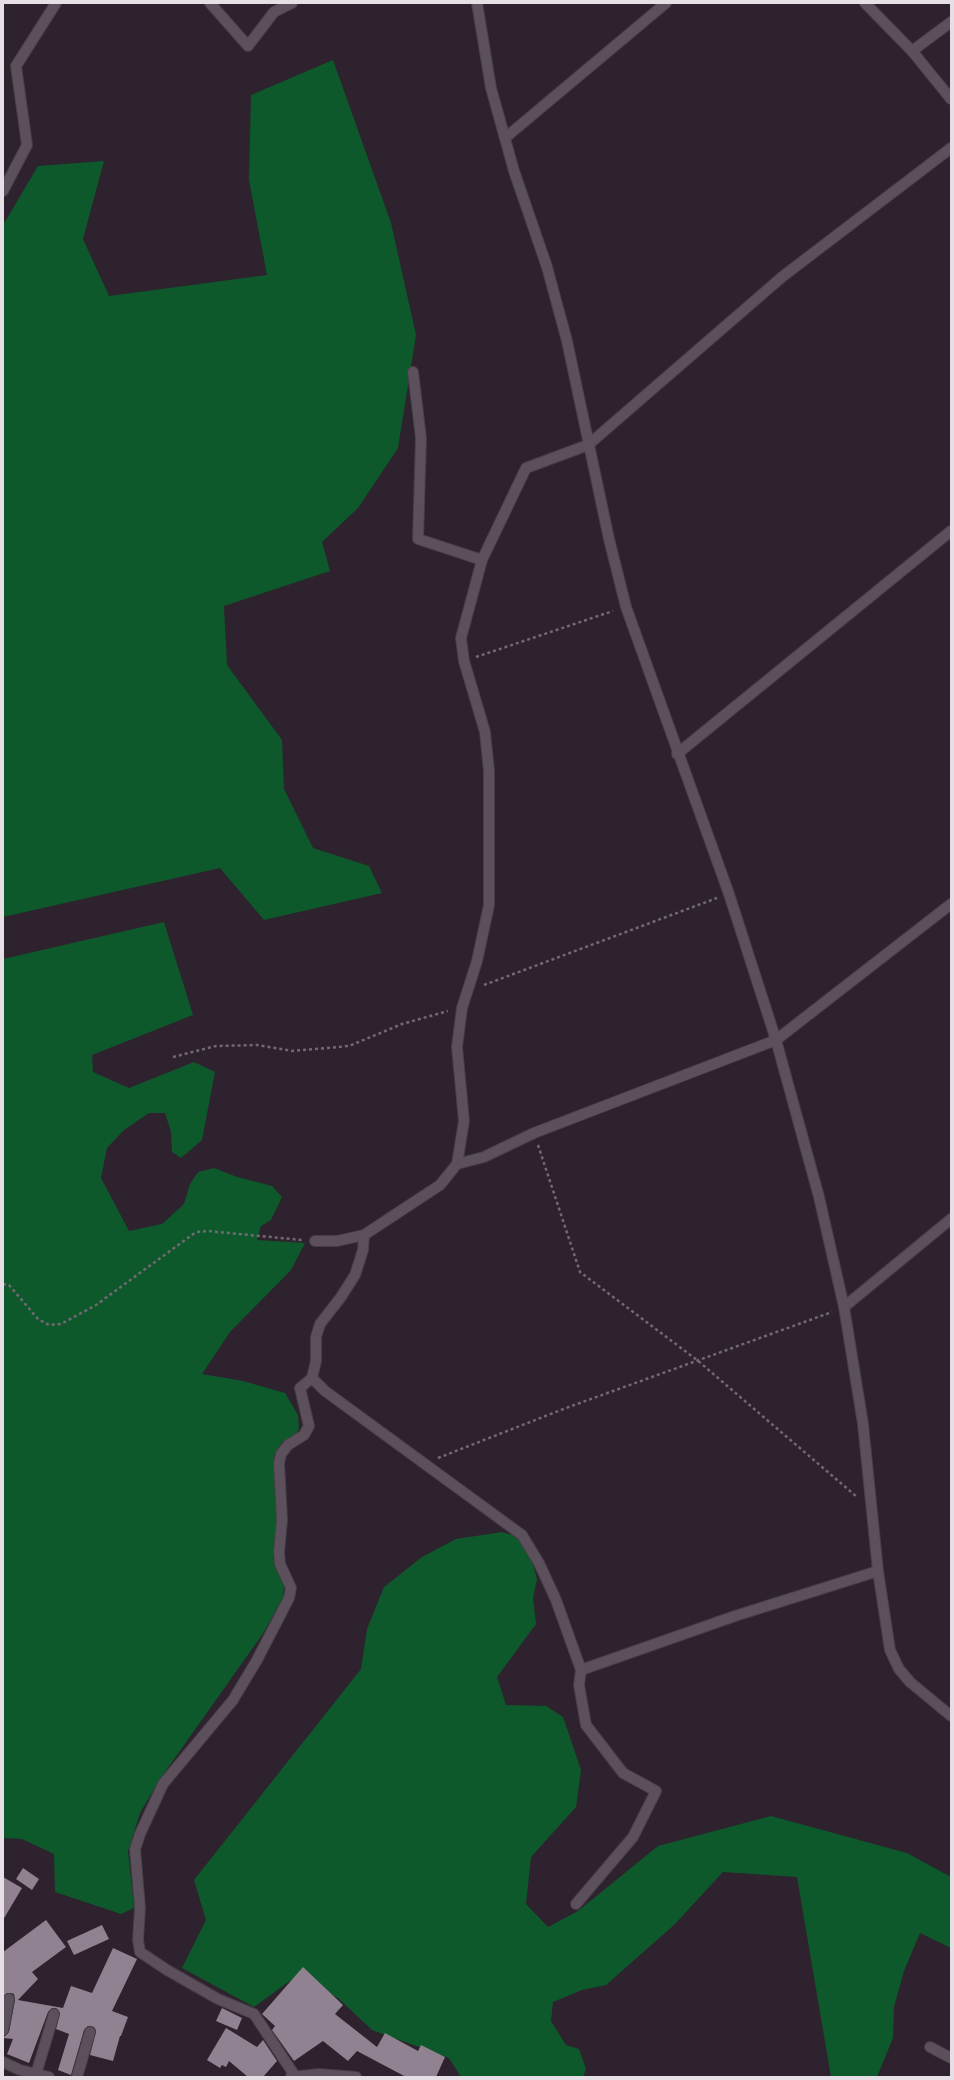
<!DOCTYPE html>
<html>
<head>
<meta charset="utf-8">
<style>
  body { margin:0 }
  #map { position:relative; width:954px; height:2080px; overflow:hidden; background:#2d222d; font-family:Helvetica,sans-serif }
  canvas { display:block }
  .frame { position:absolute; inset:0; border:4px solid #e7dfe6; pointer-events:none }
</style>
</head>
<body>
<div id="map">
<canvas width="954" height="2080"></canvas>
<div class="frame"></div>
</div>
<script>
const g = document.querySelector('canvas').getContext('2d');
g.lineJoin = 'round';
function paint(path, color) { g.fillStyle = color; g.fill(path, 'evenodd'); }
const toPath = rows => new Path2D(rows.map(r => 'M' + r).join(''));
function strokePath(path, color, width, dash) { g.strokeStyle = color; g.lineWidth = width; g.lineCap = dash ? 'butt' : 'round'; g.setLineDash(dash || []); g.stroke(path); }
paint(toPath([
  [333,60,391,223,416,335,398,448,358,508,322,542,330,571,224,606,227,665,282,740,284,789,313,848,369,866,382,893,264,920,220,868,3,917,3,225,38,166,104,161,83,239,109,296,267,275,249,180,251,95],
  [164,922,193,1015,92,1055,93,1072,129,1088,194,1062,215,1072,202,1140,181,1158,172,1152,171,1132,165,1113,149,1113,124,1130,107,1148,101,1178,129,1231,162,1224,184,1204,190,1184,198,1172,214,1168,237,1177,272,1186,282,1197,271,1220,261,1226,257,1240,305,1243,291,1270,230,1332,202,1374,243,1381,285,1393,298,1415,299,1429,295,1436,282,1442,274,1456,277,1520,273,1556,284,1584,283,1597,264,1632,160,1779,140,1813,128,1851,134,1908,121,1914,55,1892,54,1854,22,1839,3,1838,3,959],
  [502,1532,520,1537,532,1560,537,1579,533,1598,536,1624,497,1677,506,1705,546,1706,563,1717,581,1770,576,1807,531,1857,526,1904,548,1927,578,1911,658,1846,771,1816,907,1853,951,1877,951,1948,920,1933,904,1971,894,2007,893,2038,877,2077,831,2077,797,1877,723,1872,674,1925,606,1985,582,1990,553,2002,551,2021,566,2045,579,2049,586,2069,583,2077,461,2077,449,2058,372,2030,338,1998,294,1978,254,2007,182,1968,206,1920,194,1880,361,1669,367,1629,384,1587,422,1557,456,1539]
]), '#0e592c');
paint(toPath([
  [23,1868,39,1879,32,1890,16,1879],
  [3,1877,22,1888,3,1920],
  [46,1920,66,1947,32,1972,38,1979,18,2000,63,2008,71,1986,92,1993,113,1948,137,1959,112,2011,128,2017,121,2036,120,2036,113,2061,90,2055,96,2031,94,2027,88,2026,84,2030,71,2075,58,2070,69,2034,56,2029,60,2013,56,2008,52,2008,48,2012,29,2063,7,2054,13,2039,3,2038,9,2032,15,2000,14,1994,11,1993,7,1993,3,1997,3,1952],
  [102,1925,109,1939,74,1955,67,1941],
  [303,1967,343,2005,335,2014,377,2047,385,2033,418,2051,421,2045,445,2057,436,2077,406,2077,357,2051,348,2061,323,2041,294,2061,272,2030,275,2026,262,2014],
  [222,2008,242,2018,237,2030,216,2021],
  [226,2028,257,2047,263,2040,277,2061,263,2077,248,2077,229,2061,226,2067,222,2065,220,2068,207,2060]
]), '#908290');
const street = toPath([
  [210,3,248,46,274,12,292,3],
  [912,51,951,22],
  [505,138,666,3],
  [3,191,27,145,16,66,56,3],
  [413,372,421,438,418,539,482,560],
  [677,754,951,531],
  [457,1164,484,1157,534,1133,776,1040,951,904],
  [364,1235,363,1250,355,1275,341,1297,320,1324,316,1337,316,1361,312,1378,325,1391,522,1535,539,1563,556,1600,581,1670,735,1616,878,1571],
  [315,1241,337,1241,364,1235,440,1185,457,1164,464,1121,457,1047,462,1008,477,961,489,905,489,771,485,732,464,661,461,638,482,560,526,468,588,445,782,277,951,148],
  [844,1307,951,1219],
  [576,1904,633,1837,656,1791,623,1773,586,1725,579,1685,581,1670],
  [3,2030,9,1999],
  [930,2047,951,2058],
  [3,2062,20,2070,49,2077],
  [36,2074,54,2014],
  [295,2076,254,2014,218,1999,167,1970,140,1952,138,1940,140,1908,135,1849,140,1834,163,1784,233,1700,257,1660,289,1598,291,1588,280,1564,279,1552,282,1520,279,1463,281,1454,288,1445,304,1435,309,1426,300,1388,312,1378],
  [77,2077,90,2032],
  [291,2077,319,2074,356,2077]
]);
const secondary = toPath([
  [477,3,491,88,514,171,547,267,567,341,609,539,626,607,729,894,776,1040,819,1197,844,1307,863,1424,878,1571,890,1650,899,1669,910,1682,951,1716],
  [865,3,912,51,951,99]
]);
strokePath(street, '#473e47', 12);
strokePath(secondary, '#473e47', 12);
strokePath(toPath([
  [476,657,613,611],
  [484,985,717,898],
  [173,1057,216,1046,257,1045,292,1051,349,1046,402,1024,448,1011],
  [538,1145,580,1272,697,1360,857,1497],
  [3,1284,9,1285,38,1319,49,1325,61,1324,96,1305,196,1232,208,1231,302,1240],
  [438,1458,566,1408,832,1312]
]), '#736973', 2.5, [3, 3]);
strokePath(street, '#5d505d', 10);
strokePath(secondary, '#5d505d', 10);
</script>
</body>
</html>
